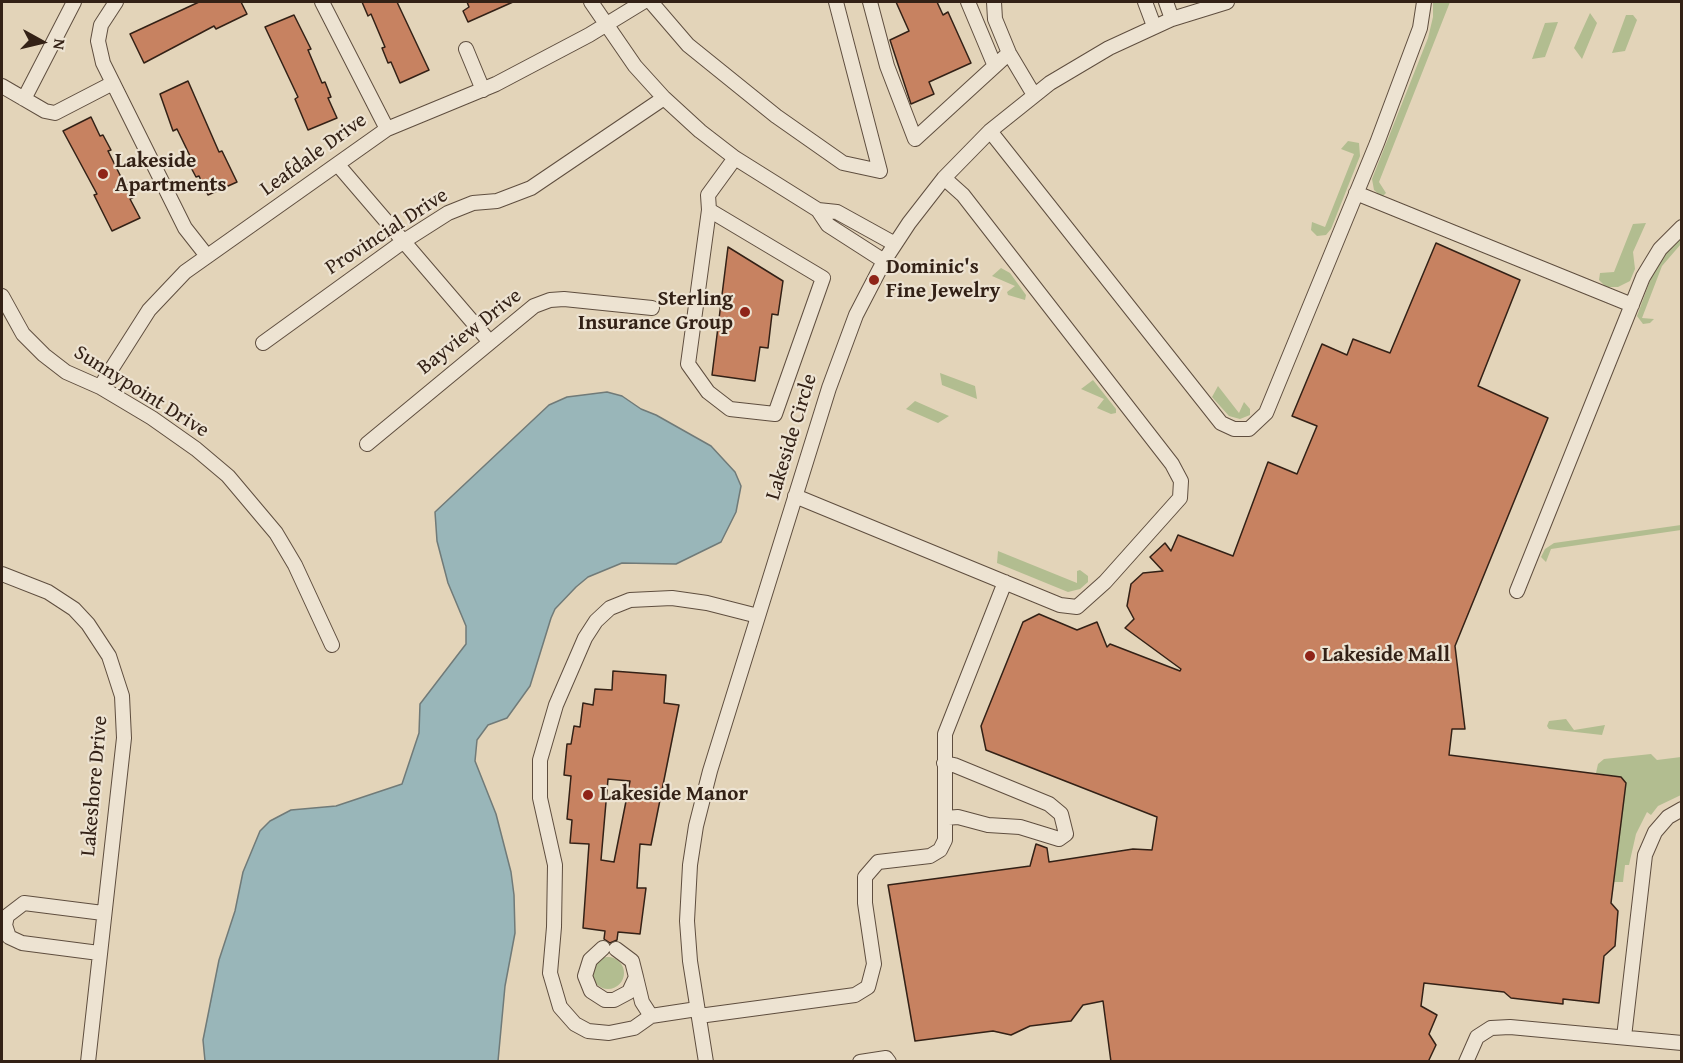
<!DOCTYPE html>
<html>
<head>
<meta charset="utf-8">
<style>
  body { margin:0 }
  #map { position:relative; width:1683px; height:1063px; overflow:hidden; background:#e3d4b9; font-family:"Gentium Book Plus",serif }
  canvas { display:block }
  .frame { position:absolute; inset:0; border:3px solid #332116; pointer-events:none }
  .north { position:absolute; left:12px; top:12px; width:60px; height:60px; -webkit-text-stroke:4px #ede3d2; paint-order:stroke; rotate:98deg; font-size:16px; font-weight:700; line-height:24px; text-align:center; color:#332116 }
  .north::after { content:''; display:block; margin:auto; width:21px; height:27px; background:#332116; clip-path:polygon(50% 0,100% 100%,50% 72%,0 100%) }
</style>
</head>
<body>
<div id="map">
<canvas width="1683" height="1063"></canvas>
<div class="frame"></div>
<div class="north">N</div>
</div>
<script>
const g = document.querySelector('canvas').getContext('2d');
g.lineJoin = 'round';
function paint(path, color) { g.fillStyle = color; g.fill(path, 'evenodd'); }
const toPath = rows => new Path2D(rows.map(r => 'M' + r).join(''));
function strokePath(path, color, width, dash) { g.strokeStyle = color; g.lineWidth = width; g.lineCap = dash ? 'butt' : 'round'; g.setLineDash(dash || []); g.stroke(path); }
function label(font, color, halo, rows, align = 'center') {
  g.font = font + ' "Gentium Book Plus",serif'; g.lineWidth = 4.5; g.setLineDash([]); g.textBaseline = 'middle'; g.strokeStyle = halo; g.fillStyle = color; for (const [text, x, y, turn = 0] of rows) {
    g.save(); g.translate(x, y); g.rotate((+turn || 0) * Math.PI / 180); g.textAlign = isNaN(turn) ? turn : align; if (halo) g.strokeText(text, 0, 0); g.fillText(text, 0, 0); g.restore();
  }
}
paint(toPath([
  [1433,2,1450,2,1379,182,1386,193,1382,197,1374,190,1372,179,1428,38,1433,17],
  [1590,13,1597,23,1582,59,1574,48],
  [1626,15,1633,15,1637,20,1625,51,1612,53],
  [1558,22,1545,57,1532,59,1545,23],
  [1348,141,1359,143,1360,156,1331,229,1326,235,1317,236,1311,230,1312,222,1325,227,1354,154,1341,149],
  [1646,223,1633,252,1635,269,1630,281,1618,287,1606,287,1599,280,1600,273,1614,272,1633,224],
  [1681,237,1681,244,1662,266,1642,318,1654,319,1650,323,1643,324,1637,316,1651,278,1664,254],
  [1001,268,1010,273,1026,295,1025,300,1008,295,1007,292,1015,286,992,276],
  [940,373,975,386,977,399,942,385],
  [1093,380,1116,409,1116,413,1111,414,1097,408,1104,399,1081,389],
  [1218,386,1239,413,1244,402,1250,409,1250,415,1240,419,1229,416,1212,397],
  [915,401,949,416,938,423,906,409],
  [1681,525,1681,530,1551,549,1546,562,1541,557,1545,549,1554,543],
  [998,551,1077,583,1077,571,1080,570,1088,576,1088,582,1080,589,1068,592,997,563],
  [1566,719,1574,730,1605,725,1602,735,1549,729,1547,726,1549,721],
  [1651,754,1657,760,1681,757,1681,795,1658,806,1651,815,1647,812,1636,834,1629,865,1625,865,1623,882,1614,882,1626,783,1621,777,1596,773,1598,764,1604,759],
  '592 973a16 16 0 1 1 32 0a16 16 0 1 1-32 0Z'
]), '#b2bd90');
const water = toPath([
  [607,392,622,396,641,409,656,415,711,446,735,472,741,486,736,512,721,542,676,564,622,563,588,577,576,587,555,609,551,618,530,686,507,718,488,725,477,740,475,761,496,814,511,872,514,895,515,933,505,986,498,1061,205,1061,203,1040,219,960,235,911,243,872,260,831,270,821,291,810,336,806,402,784,419,733,420,704,466,644,466,626,448,583,437,541,435,512,549,405,567,397,607,392]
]);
paint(water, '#99b6b9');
strokePath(water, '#707a78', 1.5);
const building = toPath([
  [199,2,241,2,247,14,216,29,214,26,144,63,130,34,199,2],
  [362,2,397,2,429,70,400,83,391,62,388,63,382,48,385,47,371,14,368,16,362,2],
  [467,2,513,2,468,22,463,11,469,7,467,2],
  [896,2,937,2,943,15,948,12,971,63,929,82,934,94,911,104,890,40,909,31,896,2],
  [294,15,311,49,308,50,322,83,325,82,331,97,328,98,337,118,308,130,295,99,298,97,265,27,294,15],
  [188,81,219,152,222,151,237,182,208,195,199,176,196,177,188,162,192,160,177,129,173,131,160,94,188,81],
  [91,117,100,136,103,135,111,150,108,151,124,183,126,182,134,197,130,199,140,218,112,231,94,195,97,194,63,131,91,117],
  [1436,243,1520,280,1478,386,1548,418,1455,646,1465,729,1452,729,1449,755,1621,777,1626,783,1611,903,1618,911,1615,946,1604,956,1599,1003,1563,999,1563,1004,1511,998,1504,992,1424,983,1421,1006,1437,1015,1429,1034,1436,1045,1428,1062,1111,1062,1103,1001,1083,1005,1071,1021,1030,1026,1011,1035,993,1031,915,1041,888,885,1030,866,1036,844,1047,848,1049,862,1133,849,1152,850,1157,817,986,750,981,726,1023,622,1039,614,1077,630,1097,622,1107,647,1110,644,1180,671,1181,669,1125,628,1134,619,1127,606,1131,584,1143,573,1163,571,1150,557,1165,543,1171,551,1178,535,1233,556,1268,462,1297,474,1317,426,1292,416,1322,344,1347,355,1353,339,1390,353,1436,243],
  [728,247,783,281,778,315,772,314,768,348,760,347,755,381,712,375,728,247],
  [613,671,666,675,664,703,679,705,651,845,640,844,637,888,646,888,640,934,618,932,617,940,610,943,604,939,605,931,583,928,589,844,570,843,572,820,567,819,571,776,564,775,567,744,571,744,574,726,580,727,583,703,593,705,595,689,612,690,613,671],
  [608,779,630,781,614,862,601,860,608,779]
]);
paint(building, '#c78261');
strokePath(building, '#332116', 1.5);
const minor = toPath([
  [116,2,101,25,98,41,103,63,185,228,207,256],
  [322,2,387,129],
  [591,2,635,66,664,98,700,131,735,158,818,210,837,212,895,244],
  [651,2,688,45,776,116,843,163,880,171,836,2],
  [870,2,887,66,915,139,1009,53],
  [968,2,994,64],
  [994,2,995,19,1009,53,1034,95],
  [1145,2,1154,26],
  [1166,2,1172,19],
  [466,49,483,90],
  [2,86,45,111,55,113,113,83],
  [24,99,74,2],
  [990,131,1221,423,1234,429,1249,429,1266,413,1377,143,1420,28,1424,2],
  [338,165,489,341],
  [1356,193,1632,305],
  [709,210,688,364,708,392,730,409,775,414,823,278,709,210,708,195,735,158],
  [818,210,828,225,884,261],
  [2,296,23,334,44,355,66,372,100,387,152,418,196,449,228,476,276,533,295,565,332,645],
  [263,343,404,241,448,213,473,203,497,201,531,188,664,98],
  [100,387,149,310,185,272,387,129,496,84,589,35,643,2],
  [367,444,534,306,550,300,564,299,652,308],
  [795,496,1060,605,1077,607,1105,582,1180,498,1181,481,1172,464,963,195,944,178],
  [2,574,48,592,74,609,88,624,109,656,122,696,124,738,88,1062],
  [1517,591,1643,277,1660,249,1682,227],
  [944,763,954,765,1049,804,1061,814,1066,834,1059,839,1020,827,988,825,958,817,945,818],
  [603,948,590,960,585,976,591,991,605,1000,614,1000,629,992,636,977,632,961,616,949],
  [99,953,22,943,9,937,5,925,7,916,24,903,103,913],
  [636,977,642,1002,651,1016],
  [697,1009,651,1016,634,1028,609,1033,588,1031,575,1024,560,1007,550,973,554,927,555,865,540,798,540,760,556,705,585,638,596,621,610,608,630,600,672,598,707,603,758,616],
  [699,1016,855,995,868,987,874,964,865,903,865,877,878,862,930,856,940,850,945,840,945,734,1005,582],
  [1624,1037,1645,855,1655,832,1668,817,1682,809],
  [706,1062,690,961,687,921,690,865,696,826,710,771,829,388,856,315,884,261,909,223,944,178,990,131,1050,83,1109,48,1172,19,1227,2],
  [860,1062,886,1058,889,1062],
  [1466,1062,1477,1037,1491,1028,1510,1027,1682,1043]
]);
strokePath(minor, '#5f4e3f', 16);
strokePath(minor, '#ede3d2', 14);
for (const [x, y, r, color] of [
  [103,174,6,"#8f2418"],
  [874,280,6,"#8f2418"],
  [745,312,6,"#8f2418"],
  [1310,656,6,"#8f2418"],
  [588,795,6,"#8f2418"]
]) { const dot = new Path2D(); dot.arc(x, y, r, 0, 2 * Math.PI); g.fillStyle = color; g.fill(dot); strokePath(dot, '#ede3d2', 2); }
label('21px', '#332116', '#ede3d2', [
  ["Leafdale Drive",314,155,-36],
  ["Provincial Drive",387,232,-33],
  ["Bayview Drive",470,332,-38],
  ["Sunnypoint Drive",141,392,32],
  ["Lakeside Circle",792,437,-73],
  ["Lakeshore Drive",95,786,-85]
]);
label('bold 21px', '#332116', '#ede3d2', [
  ["Lakeside",115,162],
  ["Apartments",115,186],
  ["Dominic's",886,268],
  ["Fine Jewelry",886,292],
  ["Sterling",733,300,"right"],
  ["Insurance Group",733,324,"right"],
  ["Lakeside Mall",1322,656],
  ["Lakeside Manor",600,795]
], 'left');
</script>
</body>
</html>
